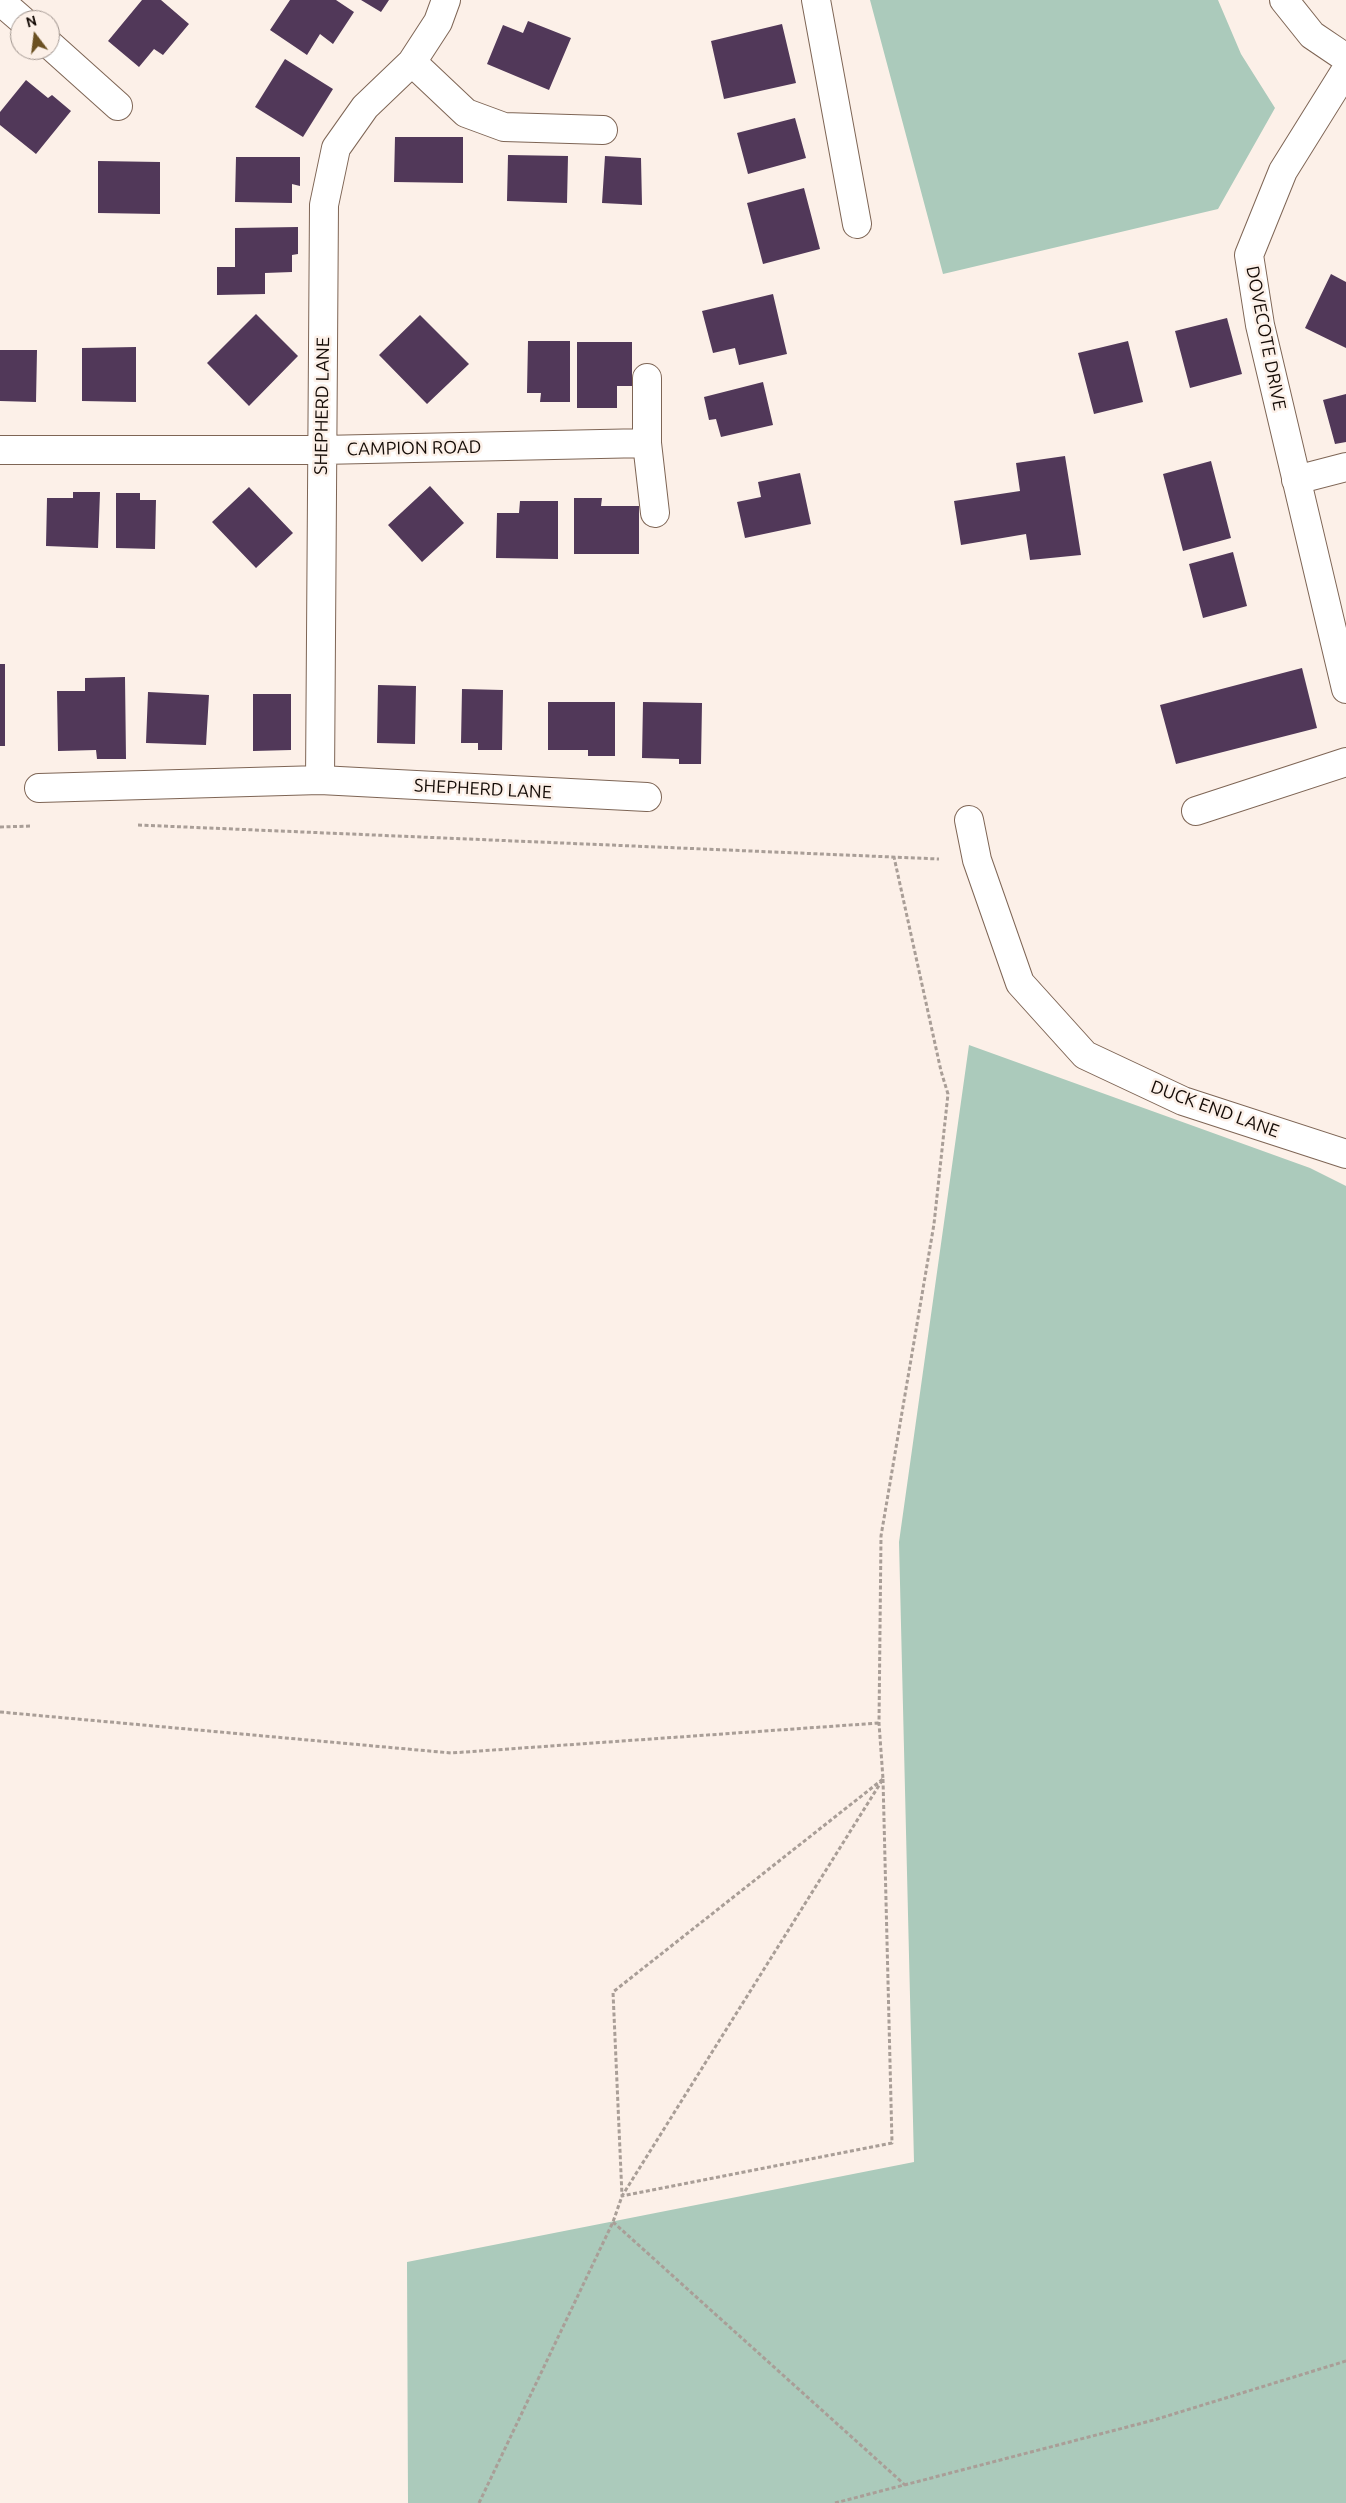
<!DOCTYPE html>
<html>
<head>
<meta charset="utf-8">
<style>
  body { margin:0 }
  #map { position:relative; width:1346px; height:2503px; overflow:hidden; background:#fcf0e8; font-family:Ubuntu,sans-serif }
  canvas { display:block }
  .north { position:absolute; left:10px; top:10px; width:50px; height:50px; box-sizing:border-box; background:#fcf0e8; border:1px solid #9f948e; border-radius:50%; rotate:345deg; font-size:14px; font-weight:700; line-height:20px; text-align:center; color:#140b06 }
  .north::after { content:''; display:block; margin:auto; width:18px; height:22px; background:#6b5123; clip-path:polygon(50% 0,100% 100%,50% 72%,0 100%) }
</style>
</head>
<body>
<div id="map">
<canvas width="1346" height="2503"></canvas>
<div class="north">N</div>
</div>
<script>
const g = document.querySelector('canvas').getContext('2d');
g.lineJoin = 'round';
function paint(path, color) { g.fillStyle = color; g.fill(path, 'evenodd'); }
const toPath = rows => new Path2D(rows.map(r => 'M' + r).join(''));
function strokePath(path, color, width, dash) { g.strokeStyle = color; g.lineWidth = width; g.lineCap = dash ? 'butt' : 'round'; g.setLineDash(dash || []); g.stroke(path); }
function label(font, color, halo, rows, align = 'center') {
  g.font = font + ' Ubuntu,sans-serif'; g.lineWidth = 5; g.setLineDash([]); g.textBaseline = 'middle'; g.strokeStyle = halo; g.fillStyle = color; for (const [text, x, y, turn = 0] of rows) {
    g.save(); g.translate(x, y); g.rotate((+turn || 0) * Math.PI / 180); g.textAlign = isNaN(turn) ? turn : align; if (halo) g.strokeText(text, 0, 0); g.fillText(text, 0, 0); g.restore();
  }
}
paint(toPath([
  [870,0,1218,0,1241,54,1275,108,1218,209,943,274],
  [969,1045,1310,1168,1346,1186,1346,2503,408,2503,407,2262,914,2162,899,1542]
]), '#abcabb');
paint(toPath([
  [142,0,161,0,189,24,163,55,154,49,139,67,108,41],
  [290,0,336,0,354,12,333,44,320,34,307,55,270,30],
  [361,0,389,0,381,12],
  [528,21,571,38,549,90,487,64,503,25,523,33],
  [782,24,796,83,724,99,711,41],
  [285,59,333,89,303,137,255,107],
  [26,80,48,98,52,95,71,111,36,154,0,125,0,112],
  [795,118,806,158,748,174,737,133],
  [395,137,463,137,463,183,394,182],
  [508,155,568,156,567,203,507,201],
  [605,156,641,158,642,205,602,203],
  [236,157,300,157,300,186,292,184,292,203,235,202],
  [98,161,160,162,160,214,98,213],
  [804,188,820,249,763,264,747,203],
  [298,227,298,254,292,255,292,272,265,273,265,294,217,295,217,267,235,267,235,228],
  [1331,274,1346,282,1346,348,1305,328],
  [773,294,787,354,739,365,735,348,713,353,702,311],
  [256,314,298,356,249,406,207,363],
  [420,315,469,364,427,404,379,355],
  [1227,318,1242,374,1190,388,1175,331],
  [528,341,570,341,570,402,540,402,541,393,527,393],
  [1128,341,1143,402,1094,414,1078,353],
  [577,342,632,342,632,386,617,386,617,408,577,408],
  [136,347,136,402,82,401,82,348],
  [0,350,37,350,36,402,0,401],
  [763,382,773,425,721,437,716,419,709,420,704,397],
  [1346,394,1346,442,1335,444,1323,400],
  [1065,456,1081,555,1030,560,1026,534,961,545,954,501,1020,491,1016,463],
  [1211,461,1231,538,1183,551,1163,474],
  [800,473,811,524,745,538,737,502,761,497,758,482],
  [430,486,464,523,422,562,388,525],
  [249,487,293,533,256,568,212,522],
  [73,492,100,492,98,548,46,546,47,498,73,498],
  [116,493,140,493,140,500,156,500,155,549,116,548],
  [574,498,602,498,601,506,639,506,639,554,574,554],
  [520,501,558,501,558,559,496,558,497,513,519,513],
  [1233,552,1247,606,1203,618,1189,564],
  [0,664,5,664,5,746,0,746],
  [1302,668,1317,728,1176,764,1160,705],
  [125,677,126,759,97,759,96,750,58,751,57,691,85,691,85,678],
  [378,685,416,686,415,744,377,743],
  [462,689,503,690,502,750,478,750,478,743,461,743],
  [148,692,209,695,206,745,146,743],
  [253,694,291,694,291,750,253,751],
  [548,702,615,702,615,756,588,756,588,750,548,750],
  [643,702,702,703,701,764,679,764,679,759,642,758]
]), '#513859');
const minor = toPath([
  [816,0,857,224],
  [1284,0,1312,35,1346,58],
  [0,1,22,20],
  [50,45,118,106],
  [412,62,466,113,504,127,603,130],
  [1346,70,1283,171,1249,255,1260,325,1346,689],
  [647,378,647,443,655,513],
  [0,450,321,450,647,443],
  [1296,480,1346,467],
  [320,780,324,205,336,148,365,107,412,62,438,22,446,0],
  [39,788,320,780,647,797],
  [1196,811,1346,762],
  [969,820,977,860,1020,983,1085,1055,1183,1101,1346,1154]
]);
strokePath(minor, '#7e6555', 30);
strokePath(toPath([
  [138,825,939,859],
  [0,827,32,826],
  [0,1712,451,1753,879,1723],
  [883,1779,892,2143,622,2196,613,1992,883,1779],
  [613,2222,905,2485],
  [479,2503,613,2222,622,2196,883,1779,879,1723,881,1536,934,1224,948,1094,941,1071,894,857],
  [835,2503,1154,2420,1346,2361]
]), '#a99e97', 3, [4, 2.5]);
strokePath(minor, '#fff', 28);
label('18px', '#140b06', '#fcf0e8', [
  ["DOVECOTE DRIVE",1266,338,79],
  ["SHEPHERD LANE",322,406,-89],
  ["CAMPION ROAD",414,448,-1],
  ["SHEPHERD LANE",483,789,3],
  ["DUCK END LANE",1215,1109,20]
]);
</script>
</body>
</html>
